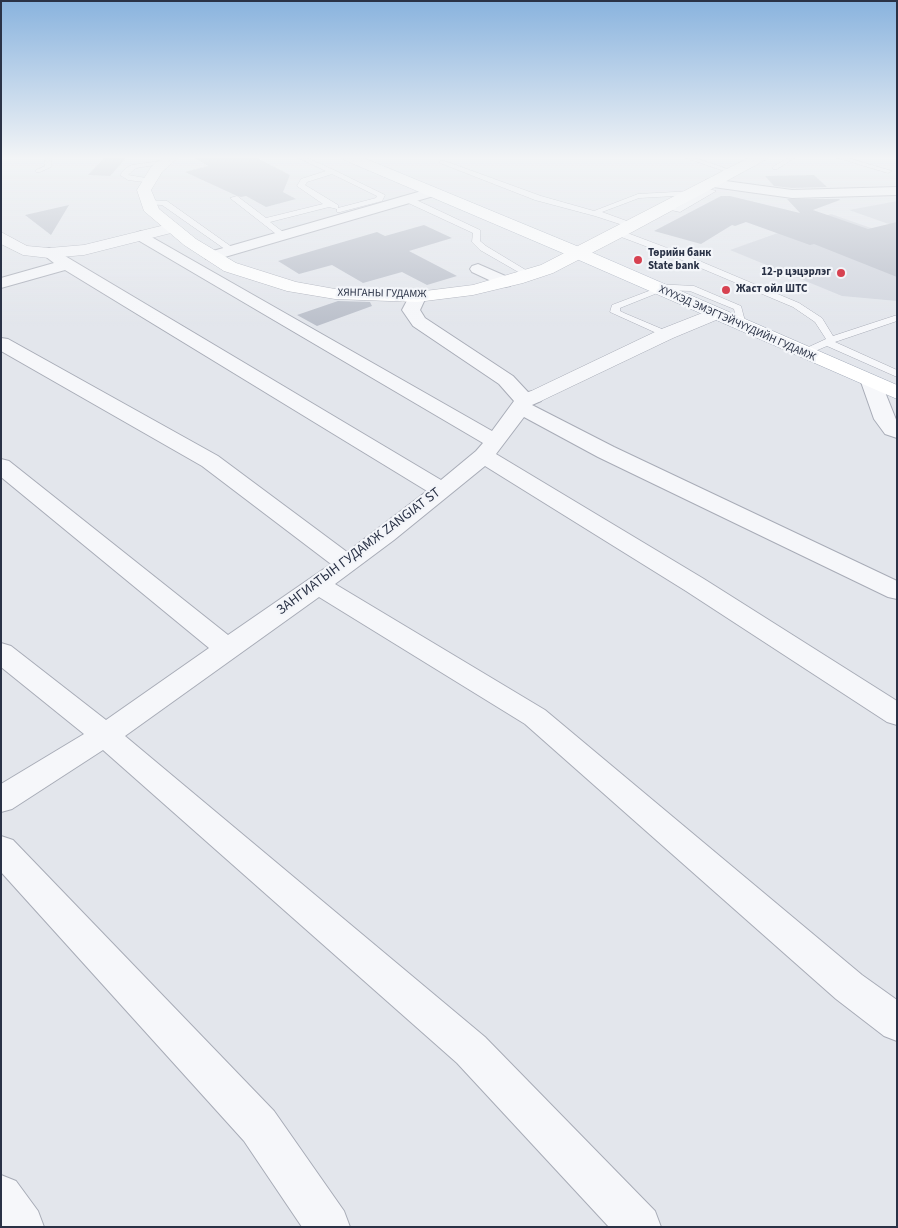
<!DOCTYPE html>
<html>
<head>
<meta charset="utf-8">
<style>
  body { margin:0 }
  #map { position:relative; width:898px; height:1228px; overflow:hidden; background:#e3e6ec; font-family:"Source Sans 3",sans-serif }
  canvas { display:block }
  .frame { position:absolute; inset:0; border:2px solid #2a3246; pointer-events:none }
</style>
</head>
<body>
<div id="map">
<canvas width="898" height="1228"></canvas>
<div class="frame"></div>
</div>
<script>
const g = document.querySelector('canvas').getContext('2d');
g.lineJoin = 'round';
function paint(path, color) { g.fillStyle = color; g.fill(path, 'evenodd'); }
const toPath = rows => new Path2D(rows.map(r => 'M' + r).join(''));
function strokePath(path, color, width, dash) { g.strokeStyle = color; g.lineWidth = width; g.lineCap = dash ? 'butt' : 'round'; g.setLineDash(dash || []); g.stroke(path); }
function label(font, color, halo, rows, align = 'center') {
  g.font = font + ' "Source Sans 3",sans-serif'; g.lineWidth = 4.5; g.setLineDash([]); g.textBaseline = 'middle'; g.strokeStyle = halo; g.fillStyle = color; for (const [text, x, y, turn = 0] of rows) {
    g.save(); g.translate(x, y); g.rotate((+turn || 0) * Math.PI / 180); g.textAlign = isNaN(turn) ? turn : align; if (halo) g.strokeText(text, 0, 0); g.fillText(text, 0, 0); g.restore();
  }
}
paint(toPath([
  [897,201,897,227,849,210],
  [831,214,897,237,897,301,842,296,730,250]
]), '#d1d5de');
paint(toPath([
  [253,156,290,175,283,192,296,199,266,207,246,196,241,197,235,195,185,172,208,166,195,158,240,158],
  [104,158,126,158,110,176,88,175],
  [814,175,827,187,792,188,774,186,765,176],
  [721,196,730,196,800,213,787,199,839,199,840,200,813,210,868,229,897,222,897,277,814,244,810,245,746,222,735,226,732,225,701,244,654,231],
  [69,205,51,235,25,215],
  [424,225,452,238,409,251,457,276,427,285,402,272,363,283,332,265,299,274,278,261,377,232,385,236],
  [338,301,370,302,372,306,317,326,297,315]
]), '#babfca');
const service = toPath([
  [45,156,51,156,51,167,40,172,36,172,36,170,45,166,45,156],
  [294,156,303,156,334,170,385,195,382,201,340,212,337,212,337,209,329,207,270,222,287,235,280,237,230,198,237,196,266,218,323,204,297,186,301,179,326,171,294,156],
  [332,174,377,196,376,198,338,208,338,205,305,185,307,182,332,174],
  [680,156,690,156,736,172,730,173,680,156],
  [790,156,798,156,777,169,773,169,773,167,790,156],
  [831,156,841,156,892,171,888,173,831,156],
  [166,160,169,162,168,163,136,168,128,175,152,179,152,183,128,180,120,175,126,168,132,165,166,160],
  [442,160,541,196,594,211,638,194,693,191,697,193,693,195,639,198,602,212,635,224,636,226,632,228,595,216,535,200,440,163,439,162,442,160],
  [699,186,716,191,680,212,662,208,666,206,676,208,706,191,699,190,699,186],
  [404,197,410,197,480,230,480,241,486,246,534,275,527,277,480,250,472,242,473,233,404,201,404,197],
  [146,200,167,201,236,250,229,252,162,205,146,204,146,200],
  [616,231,622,231,683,254,799,303,822,318,833,336,897,315,897,321,835,342,897,370,897,377,827,346,806,355,800,355,800,351,826,339,815,322,793,307,677,258,616,235,616,231],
  [655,284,694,286,741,306,746,325,741,328,738,327,734,309,690,291,665,290,620,308,620,311,624,313,669,332,669,336,663,336,610,312,612,305,654,289,651,287,655,284]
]);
const minor = toPath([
  [711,179,792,190,897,187,897,195,792,198,706,186,704,183,706,180,711,179],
  [432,188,439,192,437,195,218,259,206,259,204,256,206,253,432,188],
  [141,231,492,431,514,401,499,384,413,326,402,310,411,293,423,293,426,297,420,310,425,318,513,376,528,392,534,391,541,393,544,397,541,401,532,405,614,447,897,581,897,599,888,597,598,457,524,417,496,454,704,579,897,701,897,725,887,722,686,591,485,466,394,540,335,584,545,710,862,975,897,1000,897,1041,884,1036,836,999,525,724,319,597,125,736,485,1037,655,1211,661,1227,609,1227,457,1063,103,750,12,809,1,812,1,784,84,734,1,667,1,643,11,646,106,720,209,648,1,477,1,459,9,461,228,635,331,564,202,466,1,351,1,338,8,339,218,456,347,552,427,491,65,270,1,288,1,278,54,263,41,253,43,250,49,248,55,250,441,480,476,451,483,443,136,239,133,236,136,233,141,231],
  [478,264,510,278,512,282,510,286,504,287,472,272,470,269,472,266,478,264],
  [871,376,878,378,881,382,897,422,897,438,885,434,874,419,861,382,864,378,871,376],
  [1,836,13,840,274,1111,344,1211,350,1227,302,1227,244,1141,1,872,1,836],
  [1,1175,16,1181,38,1211,44,1227,1,1227,1,1175]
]);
const tertiary = toPath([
  [173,223,179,225,181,228,179,231,84,255,49,258,23,255,1,244,1,232,27,246,49,248,84,245,173,223],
  [715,308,721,310,724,314,721,318,673,338,541,401,534,403,527,401,524,397,527,393,659,330,715,308]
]);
const secondary = toPath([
  [165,156,180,156,162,172,151,190,159,209,196,239,236,263,296,282,335,289,417,292,473,285,541,265,752,156,769,156,767,159,634,231,553,273,523,283,473,295,417,302,335,299,287,291,224,271,184,245,144,211,137,190,151,167,165,156]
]);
const primary = toPath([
  [340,156,359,156,584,249,897,385,897,399,572,257,342,159,340,156]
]);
strokePath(service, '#a8acb7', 1);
strokePath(minor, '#a8acb7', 2);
strokePath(tertiary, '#a8acb7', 1);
strokePath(secondary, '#a8acb7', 1);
strokePath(primary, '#a2aab9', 1);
paint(service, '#f6f7fa');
paint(minor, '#f6f7fa');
paint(tertiary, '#f6f7fa');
paint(secondary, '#fff');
paint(primary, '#fff');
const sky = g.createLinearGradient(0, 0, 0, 328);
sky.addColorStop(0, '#89b3de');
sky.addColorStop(0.48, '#f2f4f6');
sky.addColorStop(1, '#f2f4f600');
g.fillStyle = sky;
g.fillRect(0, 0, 898, 328);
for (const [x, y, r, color] of [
  [638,260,5,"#d74251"],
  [841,273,5,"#d74251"],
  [726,290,5,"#d74251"]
]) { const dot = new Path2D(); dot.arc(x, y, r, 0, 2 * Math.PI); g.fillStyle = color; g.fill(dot); strokePath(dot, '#f3f5f9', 2); }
label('bold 11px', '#2a3246', '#f3f5f9', [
  ["Төрийн банк",648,254],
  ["State bank",648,267],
  ["12-р цэцэрлэг",831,273,"right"],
  ["Жаст ойл ШТС",736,290]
], 'left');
label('11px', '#2a3246', '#f3f5f9', [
  ["ХЯНГАНЫ ГУДАМЖ",382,294,1],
  ["ХҮҮХЭД ЭМЭГТЭЙЧҮҮДИЙН ГУДАМЖ",737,324,24]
]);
label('14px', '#2a3246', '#f3f5f9', [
  ["ЗАНГИАТЫН ГУДАМЖ ZANGIAT ST",359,552,-37]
]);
</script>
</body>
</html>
